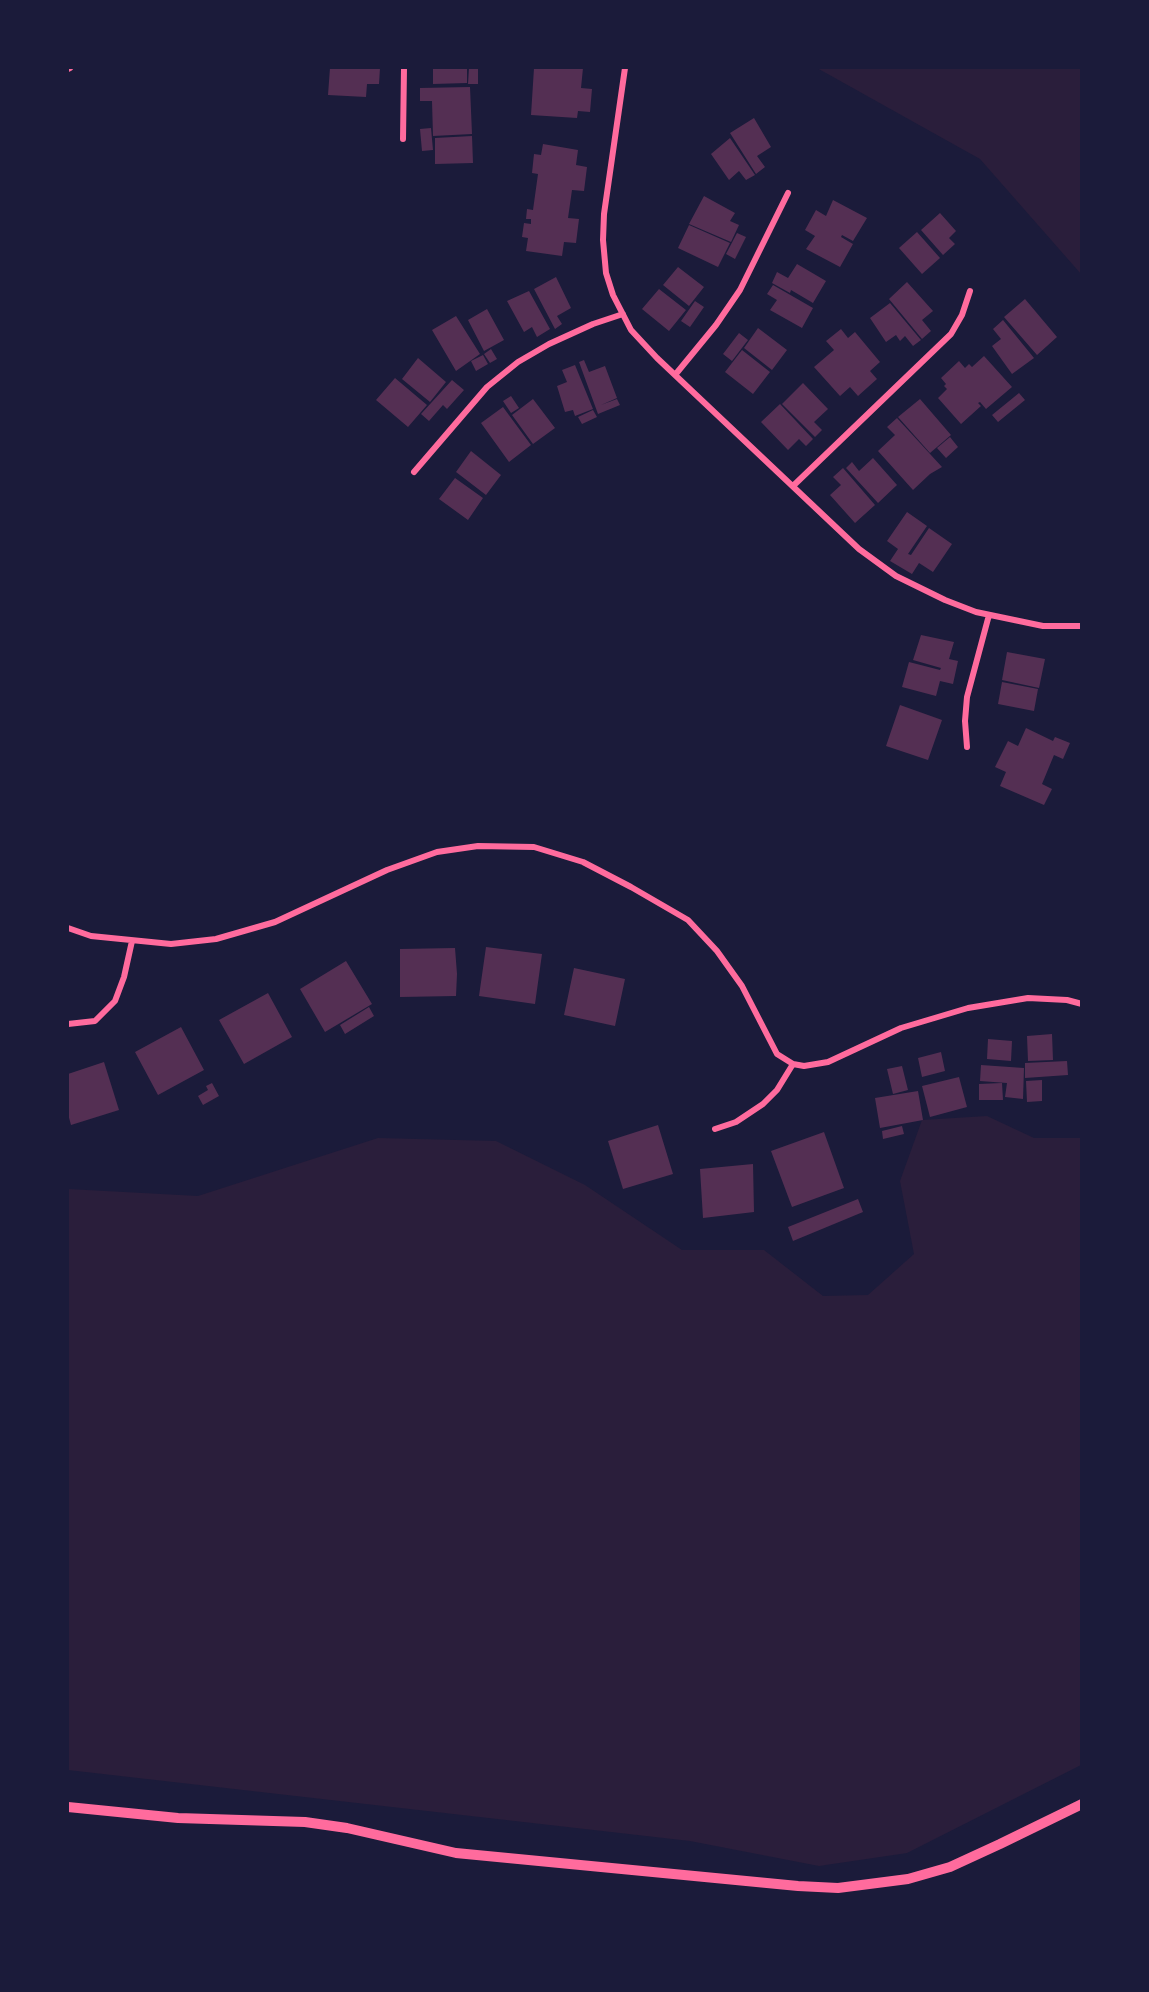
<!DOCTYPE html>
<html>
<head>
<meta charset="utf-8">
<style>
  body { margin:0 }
  #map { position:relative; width:1149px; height:1992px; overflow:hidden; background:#1b1b3a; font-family:"DejaVu Sans",sans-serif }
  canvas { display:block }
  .frame { position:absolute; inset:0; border:69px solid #1b1b3a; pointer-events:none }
</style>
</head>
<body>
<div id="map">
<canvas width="1149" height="1992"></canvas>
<div class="frame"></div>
</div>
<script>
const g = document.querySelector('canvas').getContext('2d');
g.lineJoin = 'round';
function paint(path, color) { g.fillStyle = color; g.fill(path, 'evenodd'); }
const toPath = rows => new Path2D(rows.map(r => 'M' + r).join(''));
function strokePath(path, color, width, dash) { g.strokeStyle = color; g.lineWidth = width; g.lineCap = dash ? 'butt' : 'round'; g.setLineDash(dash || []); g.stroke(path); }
paint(toPath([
  [817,68,1081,68,1081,274,980,159],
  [987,1116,1034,1138,1081,1138,1081,1765,907,1853,819,1866,690,1841,68,1770,68,1189,198,1196,378,1138,496,1141,585,1185,682,1250,764,1250,823,1296,868,1295,914,1254,900,1181,922,1120]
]), '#2a1e3b');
paint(toPath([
  [330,68,380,68,379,84,367,84,366,97,328,95],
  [433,68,467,68,467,83,433,84],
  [469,68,478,68,478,84,468,84],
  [534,68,583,68,581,88,592,89,590,112,578,111,577,118,531,115],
  [470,87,472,134,433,136,432,101,420,101,420,88],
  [754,118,771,147,757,156,765,167,756,174,730,133],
  [431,128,433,150,422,151,420,129],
  [472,136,473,163,435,164,435,138],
  [730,138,755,175,746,180,739,171,729,180,711,154],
  [543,144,578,150,576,165,587,167,584,191,572,190,568,218,579,219,576,243,564,242,562,256,526,251,528,238,522,237,524,223,531,224,531,219,526,219,527,209,533,210,538,174,532,173,534,154,541,155],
  [704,196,735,213,730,221,739,225,731,242,689,224],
  [833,200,867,218,853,241,842,235,841,237,853,244,840,267,806,249,815,236,805,230,816,210,826,216],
  [940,213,956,231,949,238,955,244,943,255,921,230],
  [689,225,730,243,718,267,678,248],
  [917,232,940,258,922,274,899,248],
  [737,233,746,237,735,259,726,254],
  [797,264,826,281,813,303,791,290,790,293,772,283,777,272,788,278],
  [678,267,704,287,689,306,663,285],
  [556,277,571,308,557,316,562,324,555,329,534,289],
  [907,282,933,311,922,320,931,331,922,339,889,299],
  [773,285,813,308,802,328,770,310,777,300,767,294],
  [659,289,686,310,669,331,642,309],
  [529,291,550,329,537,337,532,327,524,332,507,301],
  [1025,299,1057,337,1037,355,1004,317],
  [695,301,704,307,690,327,681,321],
  [890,303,921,340,913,346,905,336,900,341,896,335,886,342,870,318],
  [487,309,504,340,484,351,468,320],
  [456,316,480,354,456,371,432,330],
  [1003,320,1034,358,1012,374,992,346,1001,339,993,329],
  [758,328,787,350,772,370,744,348],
  [841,329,848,338,855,332,880,362,870,371,877,379,858,396,850,387,840,396,814,367,834,350,826,341],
  [739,333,748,340,732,361,723,354],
  [491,349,497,359,490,363,484,354],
  [742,350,770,372,753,394,725,372],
  [483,355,488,364,476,371,471,361],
  [984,356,1012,387,986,409,980,402,978,403,981,406,961,424,938,398,947,389,944,386,946,384,941,378,959,361,965,368,969,364,972,367],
  [418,358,446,382,430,402,402,379],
  [584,360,589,372,605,366,617,398,601,405,617,399,620,405,598,414,579,362],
  [575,365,593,409,575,416,573,410,565,412,557,386,567,382,562,370],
  [395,378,427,405,408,427,376,400],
  [452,380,464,390,447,409,443,405,429,421,421,414],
  [803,383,828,409,814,422,822,430,815,437,782,404],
  [1019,393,1025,400,998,422,992,415],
  [511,396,519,408,511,413,503,401],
  [533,399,555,428,533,444,512,415],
  [920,399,951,435,930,453,898,417],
  [780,404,813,439,806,446,799,439,788,450,761,422],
  [503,407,531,445,509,462,481,423],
  [593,410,597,417,582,424,578,417],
  [897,418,942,467,930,474,913,490,878,451,895,435,887,427],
  [950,437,958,447,946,458,937,448],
  [471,451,501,475,486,495,456,472],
  [873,458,897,485,878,503,846,468,852,462,859,471],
  [843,468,875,505,855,523,830,495,841,485,833,477],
  [455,478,483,498,468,520,439,499],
  [907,512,927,526,908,554,911,555,929,528,952,544,933,572,919,563,912,574,890,561,898,549,887,541],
  [921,635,954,642,949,659,958,661,953,684,940,681,936,696,902,687,909,662,940,670,941,668,913,660],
  [1007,652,1045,659,1039,688,1002,680],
  [1002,682,1038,689,1034,711,998,704],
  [900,705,942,720,928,760,886,746],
  [1026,728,1053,741,1055,737,1070,743,1063,759,1054,755,1042,784,1052,789,1044,805,1000,786,1006,772,995,767,1008,741,1018,746],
  [486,947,542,954,535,1004,479,996],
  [455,948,457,974,456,996,400,997,400,949],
  [346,961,372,1004,325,1032,300,989],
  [574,968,625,979,615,1026,564,1015],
  [268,993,292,1037,244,1064,219,1020],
  [369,1007,374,1016,345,1034,340,1025],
  [181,1027,204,1070,158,1095,135,1052],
  [1052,1034,1053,1060,1028,1061,1027,1036],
  [988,1039,1012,1041,1011,1061,987,1059],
  [941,1052,945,1071,922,1077,918,1058],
  [1067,1061,1068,1075,1025,1078,1025,1063],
  [104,1062,119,1110,71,1125,68,1114,68,1074],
  [981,1065,1024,1068,1023,1099,1005,1097,1007,1083,980,1081],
  [902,1066,908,1090,893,1094,887,1069],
  [959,1077,967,1107,930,1117,922,1086],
  [1042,1080,1042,1101,1027,1102,1026,1081],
  [212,1083,219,1096,203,1105,198,1096,208,1090,206,1086],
  [1002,1083,1003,1100,979,1100,979,1084],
  [918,1091,923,1120,880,1128,875,1098],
  [658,1125,673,1174,623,1189,608,1141],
  [902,1126,904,1134,883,1139,882,1131],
  [824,1132,844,1188,792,1207,771,1151],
  [753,1164,754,1212,703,1218,700,1169],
  [858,1199,863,1212,793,1241,788,1227]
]), '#542f53');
strokePath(toPath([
  [625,68,604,214,603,240,606,273,613,295,631,330,657,358,859,549,896,576,945,600,976,612,1043,626,1082,626],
  [68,69,70,68],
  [403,139,404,68],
  [675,375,716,325,740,290,788,193],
  [414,472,487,387,518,362,549,344,593,324,623,314],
  [793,486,951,334,962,315,970,291],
  [967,747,965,721,967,697,989,615],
  [68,928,91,936,171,944,216,939,275,922,387,870,437,852,478,846,534,847,583,862,631,887,688,920,717,951,742,986,777,1054,793,1064,804,1066,828,1062,901,1028,968,1008,1028,998,1067,1000,1082,1004],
  [68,1024,95,1021,115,1001,124,977,132,941],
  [715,1129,736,1122,763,1104,777,1090,793,1064]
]), '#ff6b9d', 6);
strokePath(toPath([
  [68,1807,178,1818,305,1822,347,1828,456,1853,798,1886,838,1888,908,1879,950,1867,1000,1844,1082,1804]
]), '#ff6b9d', 10);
</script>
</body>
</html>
